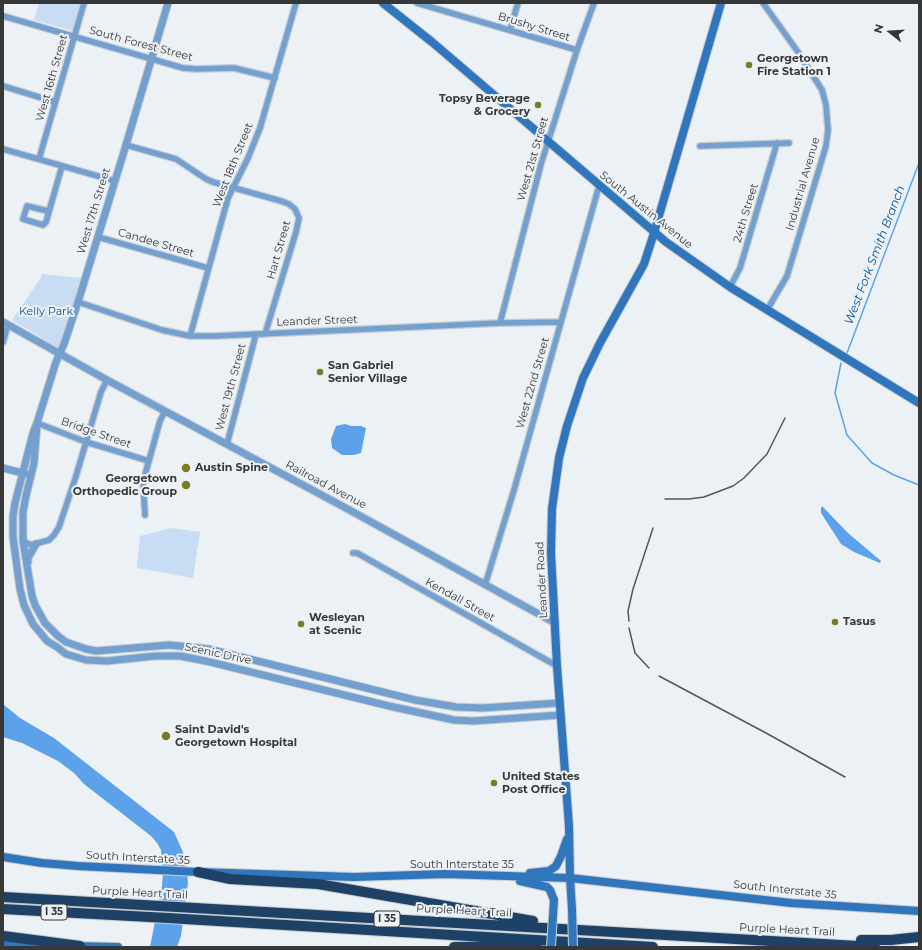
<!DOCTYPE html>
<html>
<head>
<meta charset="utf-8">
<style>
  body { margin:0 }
  #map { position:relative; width:922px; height:950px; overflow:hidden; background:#ecf1f6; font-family:Montserrat,sans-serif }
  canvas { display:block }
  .frame { position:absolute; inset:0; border:4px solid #363739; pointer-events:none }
  .north { position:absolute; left:870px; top:12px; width:40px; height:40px; -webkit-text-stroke:3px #ecf1f6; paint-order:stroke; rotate:287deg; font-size:11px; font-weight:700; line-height:16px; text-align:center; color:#363739 }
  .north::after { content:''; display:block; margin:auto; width:14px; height:18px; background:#363739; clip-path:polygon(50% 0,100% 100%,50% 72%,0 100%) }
</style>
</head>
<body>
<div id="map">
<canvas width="922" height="950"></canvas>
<div class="frame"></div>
<div class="north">N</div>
</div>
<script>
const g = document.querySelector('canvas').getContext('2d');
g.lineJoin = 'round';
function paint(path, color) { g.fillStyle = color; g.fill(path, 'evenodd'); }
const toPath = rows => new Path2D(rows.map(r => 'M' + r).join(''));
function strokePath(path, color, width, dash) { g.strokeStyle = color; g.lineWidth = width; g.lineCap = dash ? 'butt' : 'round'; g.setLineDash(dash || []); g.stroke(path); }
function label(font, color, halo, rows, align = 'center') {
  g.font = font + ' Montserrat,sans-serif'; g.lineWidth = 4; g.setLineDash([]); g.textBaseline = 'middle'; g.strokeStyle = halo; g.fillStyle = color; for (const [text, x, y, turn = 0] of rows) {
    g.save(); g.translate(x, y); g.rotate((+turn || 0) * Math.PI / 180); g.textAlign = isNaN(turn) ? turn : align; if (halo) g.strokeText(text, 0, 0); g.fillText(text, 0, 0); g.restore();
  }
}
paint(toPath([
  [39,3,80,3,73,31,34,20],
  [42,274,82,278,59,348,12,320,40,279],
  [171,528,200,532,193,578,137,568,140,536]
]), '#c8dcf3');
paint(toPath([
  [345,424,351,426,361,426,366,428,361,453,354,455,342,455,332,448,331,439,336,426],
  [822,506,848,533,881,561,880,563,854,552,841,544,821,513,821,508],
  [3,704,20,718,54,738,174,832,186,859,188,883,181,936,177,947,150,947,162,886,163,873,161,850,157,843,151,836,84,784,74,773,58,761,22,743,3,737]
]), '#5ca2eb');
strokePath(toPath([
  [847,353,919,163],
  [841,363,835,393,847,435,872,463,894,475,919,485]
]), '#5ca2eb', 1.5);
const minor = toPath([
  [417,3,577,50],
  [763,3,798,52,822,90,826,105,828,130,826,146,787,276,767,310],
  [3,16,183,68,196,69,234,68,275,78],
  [510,30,518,3],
  [3,86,55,102],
  [126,145,176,159,206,179,213,182,281,201,289,204,295,209,299,218,296,232,265,334],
  [700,146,789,143],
  [3,149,115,181],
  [39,159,84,3],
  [48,211,27,206,23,219,43,225,46,222,62,166],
  [98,237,208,268],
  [730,287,740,268,777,143],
  [78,302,162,330,190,336,215,336,500,323,561,322],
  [500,323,541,164,577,50,594,3],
  [190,336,228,198,248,158,260,128,296,3],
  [3,342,8,325],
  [37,423,86,442,149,461],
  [227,444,256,334],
  [145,515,143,482,160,421,165,411],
  [23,541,31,545,49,540,54,535,59,527,76,476,101,392,107,380],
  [353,553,357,553,557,666],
  [485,585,514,490,599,186]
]);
const tertiary = toPath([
  [168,3,126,145,78,302,64,344,56,362,37,423,33,433,15,503,13,516,13,537,20,589,24,605,33,624,47,641,57,647,66,654,86,660,107,661,155,656,180,656,206,661,389,706,454,720,473,721,561,715],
  [3,322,107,380,344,507,555,623],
  [37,425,34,463,26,496,23,512,23,541,32,596,35,605,45,623,58,636,66,642,86,649,96,651,169,645,209,649,415,700,456,707,482,708,560,703],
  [3,468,26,474],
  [28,562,28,558,36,544]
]);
const secondary = toPath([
  [383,3,432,42,666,242,730,287,919,403],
  [3,857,42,863,78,866,198,872,354,877,445,874,570,878,791,903,919,911],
  [530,873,549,871,556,866,561,856,567,839],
  [520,881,547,887,550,890,554,900],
  [572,909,570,878,569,826,557,666,551,553,552,509,559,458,567,426,583,378,600,343,644,264,654,233,721,3],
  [3,943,36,944],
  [75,946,118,947]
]);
const motorway = toPath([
  [198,872,230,879,318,884,533,921],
  [3,897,875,947],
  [3,909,168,918,653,947],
  [3,936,80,946],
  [861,940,891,940,919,937],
  [454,947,536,946]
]);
strokePath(minor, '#c8ccd0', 8);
strokePath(tertiary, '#c8ccd0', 9);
strokePath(secondary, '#c8ccd0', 10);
strokePath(motorway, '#c8ccd0', 12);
strokePath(minor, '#74a0cf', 5.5);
strokePath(tertiary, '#74a0cf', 7);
strokePath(secondary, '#3076bc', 8);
strokePath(motorway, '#1e4166', 10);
strokePath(toPath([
  [665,499,689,499,704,497,733,486,744,478,767,454,785,418],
  [629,621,628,611,633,589,653,528],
  [629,628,635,653,649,668],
  [659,676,766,733,845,777]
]), '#555659', 1.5);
const secondaryBridge = toPath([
  [572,909,573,947],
  [551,947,554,900]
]);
strokePath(secondaryBridge, '#c8ccd0', 10, []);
strokePath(secondaryBridge, '#3076bc', 8);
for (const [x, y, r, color] of [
  [749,65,4,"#7b7b23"],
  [538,105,4,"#7b7b23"],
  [320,372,4,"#7b7b23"],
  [186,468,5,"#7b7b23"],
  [186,485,5,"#7b7b23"],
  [835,622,4,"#7b7b23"],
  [301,624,4,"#7b7b23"],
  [166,736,5,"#7b7b23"],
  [494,783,4,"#7b7b23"]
]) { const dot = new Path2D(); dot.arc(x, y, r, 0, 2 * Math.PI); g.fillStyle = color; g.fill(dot); strokePath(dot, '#ecf1f6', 1.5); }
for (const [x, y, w] of [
  [54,912,26],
  [387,919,26]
]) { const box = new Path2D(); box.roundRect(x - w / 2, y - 8, w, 16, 3); g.fillStyle = '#ecf1f6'; g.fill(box); strokePath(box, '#363739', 1); }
label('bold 10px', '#363739', null, [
  ["I 35",54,912],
  ["I 35",387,919]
]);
label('11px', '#363739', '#ecf1f6', [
  ["Brushy Street",534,27,17],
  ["South Forest Street",141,44,15],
  ["West 16th Street",52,78,-74],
  ["West 21st Street",533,159,-74],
  ["West 18th Street",233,165,-68],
  ["Industrial Avenue",803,184,-74],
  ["South Austin Avenue",646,210,39],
  ["West 17th Street",94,211,-73],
  ["24th Street",746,213,-73],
  ["Candee Street",156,243,16],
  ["Hart Street",279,250,-74],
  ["Leander Street",317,321,-2],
  ["West 22nd Street",533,383,-74],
  ["West 19th Street",231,387,-75],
  ["Bridge Street",96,433,19],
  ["Railroad Avenue",326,485,28],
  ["Leander Road",542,580,-93],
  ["Kendall Street",460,600,29],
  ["Scenic Drive",218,654,12],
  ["South Interstate 35",138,858,3],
  ["South Interstate 35",462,865],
  ["South Interstate 35",785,890,6],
  ["Purple Heart Trail",140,893,3],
  ["Purple Heart Trail",464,911,3],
  ["Purple Heart Trail",787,930,3]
]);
label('bold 11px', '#363739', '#ecf1f6', [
  ["Georgetown",757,59],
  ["Fire Station 1",757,72],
  ["Topsy Beverage",530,99,"right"],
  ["& Grocery",530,112,"right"],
  ["San Gabriel",328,366],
  ["Senior Village",328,379],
  ["Austin Spine",195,468],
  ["Georgetown",177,479,"right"],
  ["Orthopedic Group",177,492,"right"],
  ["Wesleyan",309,618],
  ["at Scenic",309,631],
  ["Tasus",843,622],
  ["Saint David's",175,730],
  ["Georgetown Hospital",175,743],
  ["United States",502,777],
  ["Post Office",502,790]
], 'left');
label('11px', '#1c4c7c', '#ecf1f6', [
  ["Kelly Park",46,312]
]);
label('italic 12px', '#055597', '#ecf1f6', [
  ["West Fork Smith Branch",875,255,-69]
]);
</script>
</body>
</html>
